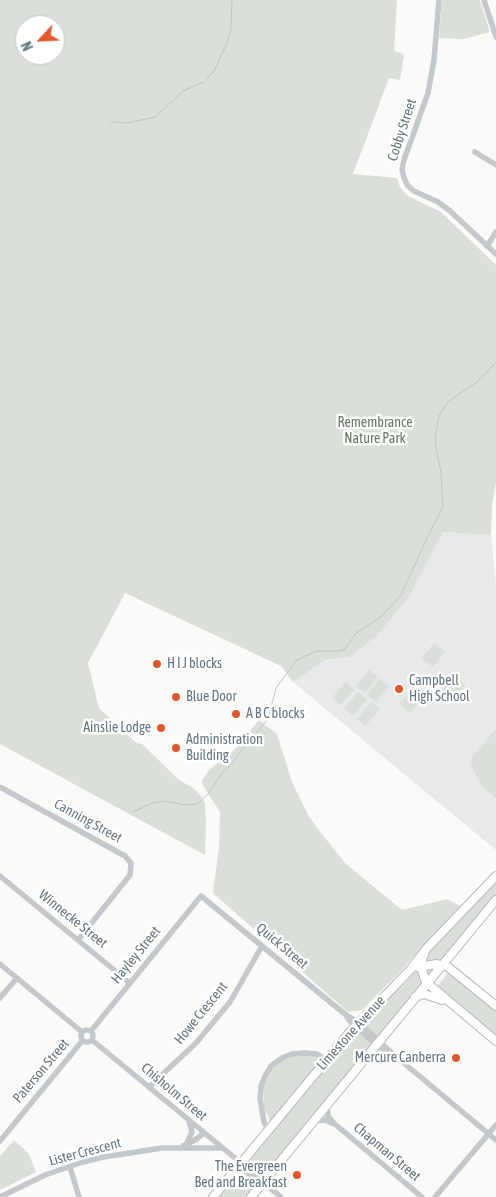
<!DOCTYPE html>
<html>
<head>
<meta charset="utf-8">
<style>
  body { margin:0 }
  #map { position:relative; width:496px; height:1197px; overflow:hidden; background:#fafaf8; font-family:"Asap Condensed",sans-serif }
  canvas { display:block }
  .north { position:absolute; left:15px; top:15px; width:50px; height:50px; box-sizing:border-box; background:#fff; border:1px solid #c1c8cd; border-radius:50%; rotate:245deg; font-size:14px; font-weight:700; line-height:20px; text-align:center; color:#657683 }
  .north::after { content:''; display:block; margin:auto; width:18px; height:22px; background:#e4572e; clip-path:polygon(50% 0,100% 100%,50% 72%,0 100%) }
</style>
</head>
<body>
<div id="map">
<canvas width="496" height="1197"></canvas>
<div class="north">N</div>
</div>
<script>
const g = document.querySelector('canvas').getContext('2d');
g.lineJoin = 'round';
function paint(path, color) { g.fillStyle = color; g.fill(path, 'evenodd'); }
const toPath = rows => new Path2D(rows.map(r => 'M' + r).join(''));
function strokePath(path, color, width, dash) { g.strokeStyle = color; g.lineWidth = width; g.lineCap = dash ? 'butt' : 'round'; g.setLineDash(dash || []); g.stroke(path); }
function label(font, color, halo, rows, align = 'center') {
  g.font = font + ' "Asap Condensed",sans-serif'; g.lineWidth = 5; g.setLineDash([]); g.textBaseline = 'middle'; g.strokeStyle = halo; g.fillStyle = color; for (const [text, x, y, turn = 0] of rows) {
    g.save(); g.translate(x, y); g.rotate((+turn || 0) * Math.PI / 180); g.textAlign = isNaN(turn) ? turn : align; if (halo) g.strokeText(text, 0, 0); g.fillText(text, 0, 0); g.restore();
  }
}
paint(toPath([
  [443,532,491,535,496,587,496,850,293,682,325,660,350,657,409,597]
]), '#e8e9e9');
paint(toPath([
  [0,0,397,0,394,51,404,54,400,80,389,78,353,174,397,178,400,187,406,195,441,212,496,265,496,482,492,505,491,535,443,532,409,597,378,634,350,657,325,660,293,682,281,666,125,593,88,663,99,708,135,742,142,744,179,780,193,788,201,796,205,803,206,822,205,855,0,744],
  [25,25,55,25,55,55,25,55],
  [442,0,480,0,490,32,463,39,439,38],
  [434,643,445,652,433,667,422,658],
  [369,670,378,677,365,693,356,686],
  [450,672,465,685,449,705,434,692],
  [380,679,389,686,376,702,367,695],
  [346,682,354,690,341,705,332,698],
  [414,687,416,689,412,694,420,701,410,713,400,704],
  [358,692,367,699,353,716,344,709],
  [371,702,380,709,365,726,357,719],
  [259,720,277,734,292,782,308,815,321,833,346,864,402,910,447,899,460,906,400,972,362,1010,348,1012,213,893,219,847,220,812,201,782,209,770,235,749],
  [496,729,496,798,480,784,471,764,472,757],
  [496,874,496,896,246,1197,216,1197,347,1038,407,981,426,958,432,947],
  [451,969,496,1007,496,1037,436,988],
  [294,1056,316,1056,323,1059,270,1121,264,1108,263,1087,272,1067,283,1060],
  [14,1140,29,1154,36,1172,0,1190,0,1156]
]), '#dadfd7');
strokePath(toPath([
  [207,79,214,71,227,43,231,29,232,0],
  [111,122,128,123,155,117,183,91,204,82],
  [135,811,152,803,165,801,186,805,197,804,209,793,223,772,231,765,241,751,268,719,276,688,297,660,316,651,338,651,345,649,356,633,382,616,401,595,428,536,443,507,441,472,436,448,435,438,439,416,448,402,478,381,496,362]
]), '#bbc7cb', 1);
const secondary = toPath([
  [424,955,422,959,422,970,426,982,496,1041],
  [418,967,437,964,448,967,496,1006],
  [415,997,424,994,442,1000],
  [213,1197,349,1033,411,969,427,948,496,876],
  [251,1197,496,900]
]);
strokePath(secondary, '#b3babf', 10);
strokePath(toPath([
  [439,0,434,60,428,93,404,160,402,169,404,178,408,186,414,191,438,202,450,211,496,254],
  [484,0,496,37],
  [475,152,496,165],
  [487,246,496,232],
  [0,787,125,856,131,863,130,875,78,940],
  [0,876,130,983],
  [0,964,82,1032],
  [0,998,17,978],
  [346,1015,358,1022,393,1054,496,1140],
  '81 1036a6 6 0 1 1 12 0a6 6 0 1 1-12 0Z',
  [91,1031,201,896,346,1015,349,1020,376,1045,393,1054],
  [92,1040,241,1163,243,1168,255,1179,263,1182,281,1197],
  [149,1087,196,1043,230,1002,262,946],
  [327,1104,328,1116,333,1122],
  [314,1121,325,1120,336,1125,422,1197],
  [268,1130,264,1122,260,1098,261,1086,265,1076,271,1066,282,1058,292,1054,304,1053,317,1054,326,1060],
  [0,1141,83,1040],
  [186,1145,192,1132,189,1121],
  [183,1146,195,1140,204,1133],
  [241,1163,246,1164,257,1173,263,1182],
  [70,1167,79,1197],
  [0,1197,45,1175,83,1162,104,1157,162,1148,222,1148],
  [435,1197,496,1125]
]), '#c3c8cc', 5.5);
strokePath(secondary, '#fff', 8);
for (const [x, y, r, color] of [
  [157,664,5,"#e4572e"],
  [399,689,5,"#e4572e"],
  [176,697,5,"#e4572e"],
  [236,714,5,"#e4572e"],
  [161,728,5,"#e4572e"],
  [176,748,5,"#e4572e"],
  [456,1058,5,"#e4572e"],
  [297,1175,5,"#e4572e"]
]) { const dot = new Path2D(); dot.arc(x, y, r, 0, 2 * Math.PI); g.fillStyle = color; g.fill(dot); strokePath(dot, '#fff', 2); }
label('14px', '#657683', '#fff', [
  ["Cobby Street",402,130,-72],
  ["Canning Street",88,821,29],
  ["Winnecke Street",73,919,39],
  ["Quick Street",282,946,40],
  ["Hayley Street",136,955,-51],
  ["Howe Crescent",201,1013,-51],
  ["Limestone Avenue",351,1033,-48],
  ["Paterson Street",41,1071,-50],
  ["Chisholm Street",174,1092,40],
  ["Lister Crescent",85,1152,-15],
  ["Chapman Street",387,1152,40]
]);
label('14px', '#687a64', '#fff', [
  ["Remembrance",375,423],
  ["Nature Park",375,439]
]);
label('14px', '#657683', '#fff', [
  ["H I J blocks",167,664],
  ["Campbell",409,681],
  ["High School",409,697],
  ["Blue Door",186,697],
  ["A B C blocks",246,714],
  ["Ainslie Lodge",151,728,"right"],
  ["Administration",186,740],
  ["Building",186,756],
  ["Mercure Canberra",446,1058,"right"],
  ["The Evergreen",287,1167,"right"],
  ["Bed and Breakfast",287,1183,"right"]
], 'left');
</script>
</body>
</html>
